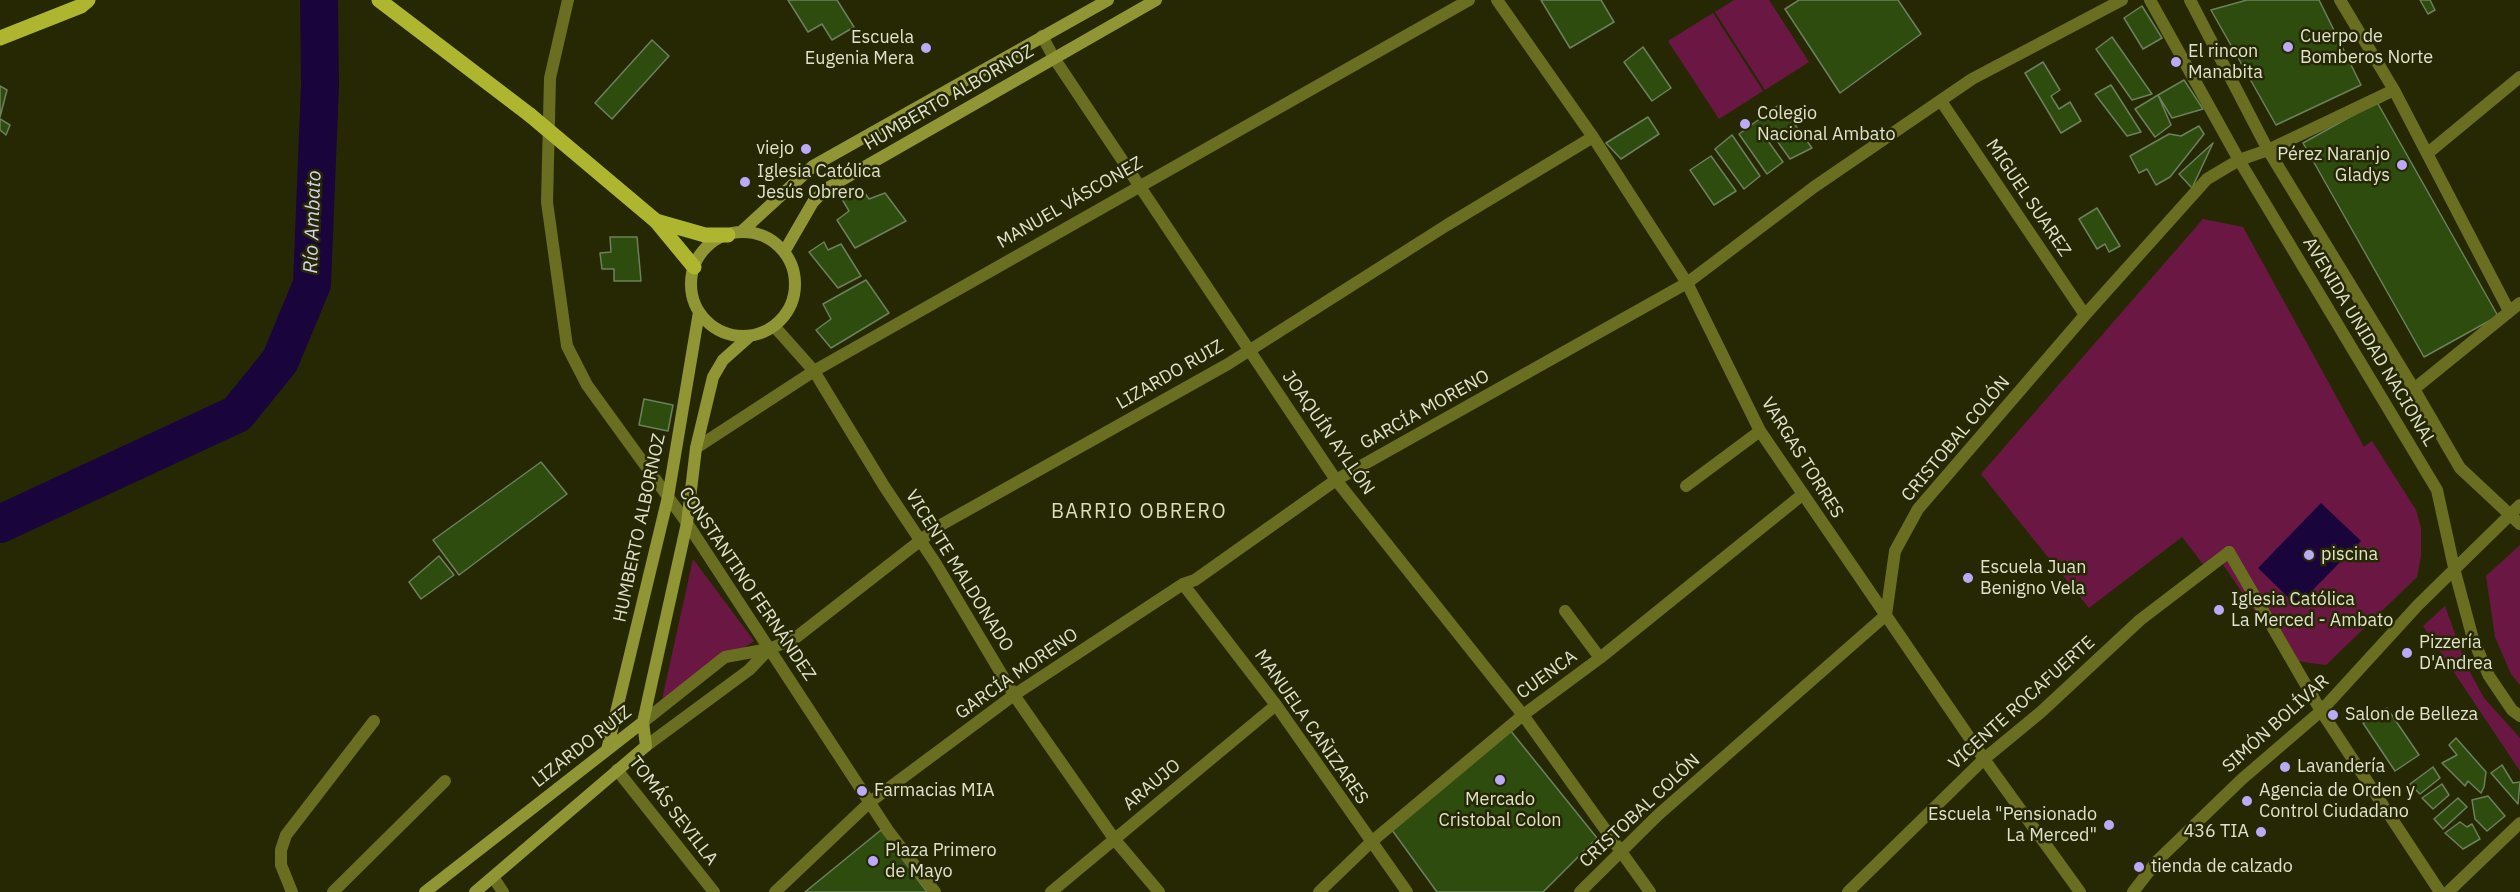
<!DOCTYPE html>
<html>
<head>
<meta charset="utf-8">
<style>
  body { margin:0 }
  canvas { display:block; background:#262804 }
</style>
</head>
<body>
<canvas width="2520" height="892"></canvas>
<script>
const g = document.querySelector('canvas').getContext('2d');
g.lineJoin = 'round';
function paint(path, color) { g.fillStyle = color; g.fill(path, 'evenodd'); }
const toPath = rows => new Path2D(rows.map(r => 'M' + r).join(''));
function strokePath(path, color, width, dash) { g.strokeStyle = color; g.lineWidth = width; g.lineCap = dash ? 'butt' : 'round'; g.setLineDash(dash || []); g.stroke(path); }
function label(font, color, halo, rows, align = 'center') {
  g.font = font + ' "IBM Plex Sans",sans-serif'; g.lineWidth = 5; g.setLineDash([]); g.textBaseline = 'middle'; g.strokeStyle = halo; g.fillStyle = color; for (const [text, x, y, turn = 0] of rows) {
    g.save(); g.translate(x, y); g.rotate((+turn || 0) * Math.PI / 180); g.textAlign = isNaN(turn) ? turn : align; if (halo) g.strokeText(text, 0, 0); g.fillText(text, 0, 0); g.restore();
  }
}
paint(toPath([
  [1734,0,1769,0,1809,62,1765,90,1715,12],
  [1713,13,1763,91,1719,119,1668,41],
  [2203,219,2243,227,2364,447,2372,441,2416,510,2421,528,2421,556,2417,577,2326,665,2288,660,2222,563,2209,572,2182,537,2089,608,1981,474],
  [2520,545,2520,685,2511,674,2495,637,2486,576],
  [693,559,754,641,661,704],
  [2445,606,2466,665,2484,698,2520,738,2520,771,2423,626]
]), '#6a1843');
paint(toPath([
  [2321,503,2361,541,2297,606,2258,568]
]), '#19043b');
strokePath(toPath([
  [0,524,237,414,280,361,312,284,320,85,319,0]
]), '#19043b', 38);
const building = toPath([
  [788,0,837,0,854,27,832,40,822,24,808,32,788,0],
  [1541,0,1601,0,1614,22,1570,48,1541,0],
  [1799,0,1898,0,1921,34,1840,93,1785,9,1799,0],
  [2247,0,2319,0,2361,85,2276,125,2211,10,2247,0],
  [2420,0,2430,0,2435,10,2428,14,2420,0],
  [2142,6,2162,38,2143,49,2124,18,2142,6],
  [2112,37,2152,94,2132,100,2096,49,2112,37],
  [652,40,669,56,612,119,595,103,652,40],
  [1643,47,1671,88,1652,101,1624,62,1643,47],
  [2043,62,2060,90,2051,96,2059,109,2070,102,2081,121,2061,133,2025,73,2043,62],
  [2184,80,2203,109,2172,118,2158,95,2184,80],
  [2111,85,2141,132,2127,136,2095,94,2111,85],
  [0,86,7,90,0,117,0,86],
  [2158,95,2171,125,2155,137,2135,109,2158,95],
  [2377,102,2498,316,2424,357,2303,143,2377,102],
  [1780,104,1812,148,1790,159,1775,138,1768,141,1783,162,1767,174,1739,134,1780,104],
  [1648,117,1659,134,1621,159,1606,143,1648,117],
  [0,119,10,125,6,135,0,130,0,119],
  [2199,126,2204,134,2170,177,2156,185,2147,169,2139,173,2130,156,2169,134,2181,136,2199,126],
  [1732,135,1760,176,1744,189,1715,149,1732,135],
  [2213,143,2192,188,2179,174,2213,143],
  [1711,156,1736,191,1714,205,1690,170,1711,156],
  [862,189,869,199,885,193,906,221,855,248,837,220,849,211,842,199,862,189],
  [2097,208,2120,246,2109,252,2105,244,2097,249,2079,219,2097,208],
  [610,237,637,237,641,281,614,281,614,269,602,269,600,253,611,252,610,237],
  [824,242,828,250,841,244,861,276,838,288,809,252,824,242],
  [866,280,889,313,831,348,816,330,831,319,823,304,866,280],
  [644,399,673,405,668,431,639,425,644,399],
  [541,462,567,494,459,575,433,540,541,462],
  [439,556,454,575,421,599,409,582,439,556],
  [2387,708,2419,755,2395,771,2363,723,2387,708],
  [1510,730,1597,838,1543,892,1437,892,1392,830,1510,730],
  [2456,738,2486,772,2484,787,2481,793,2468,781,2465,786,2442,763,2457,755,2449,745,2456,738],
  [2502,765,2513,783,2520,782,2518,804,2491,773,2502,765],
  [2433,767,2440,778,2420,794,2410,784,2433,767],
  [2442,784,2449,795,2433,809,2422,798,2442,784],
  [2488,796,2505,816,2487,831,2475,819,2472,800,2488,796],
  [2458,798,2467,807,2443,829,2434,819,2458,798],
  [2460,822,2467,827,2472,824,2480,839,2463,849,2445,833,2460,822],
  [881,830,927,892,805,892,881,830]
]);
paint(building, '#2d4c0d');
strokePath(building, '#6c805e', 1.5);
strokePath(toPath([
  [292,892,281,865,281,850,286,835,374,721],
  [333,892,445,781]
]), '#6a6e21', 12);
strokePath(toPath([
  [2229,552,2321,711]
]), '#6a6e21', 12);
strokePath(toPath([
  [568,0,550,78,547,202,567,346,587,385,687,523,889,832,935,892],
  [1497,0,1593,137,1687,283,1760,431,1984,759,2080,892],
  [2340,0,2394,90,2509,311],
  [1042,36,1054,58,1336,480,1523,715,1650,892],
  [1941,101,2085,315],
  [2428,153,2520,77],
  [774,326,814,371,884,486,936,564,1014,695,1115,840,1159,892],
  [2414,389,2520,303],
  [696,448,814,371,1469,0],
  [1686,486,1760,431],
  [1183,584,1276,705,1407,892],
  [1565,611,1600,658],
  [2321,711,2440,892],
  [643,722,725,657,769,649,794,639,939,526,1228,364,1447,225,1593,137],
  [646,746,749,670,769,649],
  [617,770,714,892],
  [493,877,503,892],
  [775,892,870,802,1014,695,1183,584,1195,580,1336,480,1687,283,1814,187,1972,79,2122,0],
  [1051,892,1276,705],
  [1319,892,1370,843,1523,715,1600,658,1802,495],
  [1580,892,1658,815,1886,615,1895,551,1918,509,2085,315,2207,179,2239,160,2268,150,2394,90],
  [1848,892,1984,759,2041,712,2140,620,2229,552],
  [2448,892,2520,823]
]), '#6a6e21', 12);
strokePath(toPath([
  [2150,0,2239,160,2437,490,2455,572,2473,639,2489,676,2512,710,2520,716],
  [2190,0,2268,150,2414,389,2460,468,2520,524],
  [2133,892,2157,861,2242,779,2321,711,2418,605,2520,505]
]), '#6a6e21', 12);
strokePath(toPath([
  [741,232,813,166,1108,0],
  '691 284a52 52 0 1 1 104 0a52 52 0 1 1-104 0Z',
  [784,252,813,202,826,189,1156,0],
  [607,750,668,497,699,312],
  [425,892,643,722],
  [475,892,646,746,643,722,687,523,696,448,713,377,723,360,750,336]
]), '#909634', 12);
strokePath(toPath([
  [379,0,530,115],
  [0,38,81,6,88,0],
  [656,221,705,235,728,235],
  [656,221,694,267]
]), '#aeb52f', 15);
strokePath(toPath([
  [530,115,656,221]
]), '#aeb52f', 15);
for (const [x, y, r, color] of [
  [2288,47,6,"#baaaf7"],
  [926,48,6,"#baaaf7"],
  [2176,62,6,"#baaaf7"],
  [1745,124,6,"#baaaf7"],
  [806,149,6,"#baaaf7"],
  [2402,165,6,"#baaaf7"],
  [745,182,6,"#baaaf7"],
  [2309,555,6,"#baaaf7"],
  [1968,578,6,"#baaaf7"],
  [2219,610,6,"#baaaf7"],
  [2407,653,6,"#baaaf7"],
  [2333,715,6,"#baaaf7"],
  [2285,767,6,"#baaaf7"],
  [1500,780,6,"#baaaf7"],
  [862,791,6,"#baaaf7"],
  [2247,801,6,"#baaaf7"],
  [2109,825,6,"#baaaf7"],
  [2261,832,6,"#baaaf7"],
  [873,861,6,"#baaaf7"],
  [2139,867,6,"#baaaf7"]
]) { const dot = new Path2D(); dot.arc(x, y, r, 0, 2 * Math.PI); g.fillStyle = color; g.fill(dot); strokePath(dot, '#262804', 2); }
label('18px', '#e0e2ce', '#262804', [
  ["Cuerpo de",2300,37],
  ["Bomberos Norte",2300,58],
  ["Escuela",914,38,"right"],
  ["Eugenia Mera",914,59,"right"],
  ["El rincon",2188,52],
  ["Manabita",2188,73],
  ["Colegio",1757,114],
  ["Nacional Ambato",1757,135],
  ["viejo",794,149,"right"],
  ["Pérez Naranjo",2390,155,"right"],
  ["Gladys",2390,176,"right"],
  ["Iglesia Católica",757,172],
  ["Jesús Obrero",757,193],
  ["piscina",2321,555],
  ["Escuela Juan",1980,568],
  ["Benigno Vela",1980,589],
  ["Iglesia Católica",2231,600],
  ["La Merced - Ambato",2231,621],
  ["Pizzería",2419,643],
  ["D'Andrea",2419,664],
  ["Salon de Belleza",2345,715],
  ["Lavandería",2297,767],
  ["Farmacias MIA",874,791],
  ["Agencia de Orden y",2259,791],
  ["Control Ciudadano",2259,812],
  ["Mercado",1500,800,"center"],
  ["Cristobal Colon",1500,821,"center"],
  ["Escuela \"Pensionado",2097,815,"right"],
  ["La Merced\"",2097,836,"right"],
  ["436 TIA",2249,832,"right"],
  ["Plaza Primero",885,851],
  ["de Mayo",885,872],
  ["tienda de calzado",2151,867]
], 'left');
label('18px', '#e0e2ce', '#262804', [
  ["HUMBERTO ALBORNOZ",949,98,-30],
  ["MIGUEL SUAREZ",2028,198,56],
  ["MANUEL VÁSCONEZ",1070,203,-30],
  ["AVENIDA UNIDAD NACIONAL",2369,342,59],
  ["LIZARDO RUIZ",1170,375,-30],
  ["GARCÍA MORENO",1425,410,-29],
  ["JOAQUÍN AYLLÓN",1328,433,55],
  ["CRISTOBAL COLÓN",1956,439,-50],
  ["VARGAS TORRES",1802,458,58],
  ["HUMBERTO ALBORNOZ",640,528,-78],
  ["VICENTE MALDONADO",959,571,58],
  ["CONSTANTINO FERNÁNDEZ",747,584,56],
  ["GARCÍA MORENO",1017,674,-35],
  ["CUENCA",1547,675,-36],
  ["VICENTE ROCAFUERTE",2022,703,-42],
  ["SIMÓN BOLÍVAR",2276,724,-42],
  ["MANUELA CAÑIZARES",1311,727,55],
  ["LIZARDO RUIZ",582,747,-38],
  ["ARAUJO",1152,785,-40],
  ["TOMÁS SEVILLA",673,811,52],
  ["CRISTOBAL COLÓN",1640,811,-43]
]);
label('italic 20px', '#d6d2ee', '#262804', [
  ["Río Ambato",313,222,-88]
]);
g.letterSpacing = '1.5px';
label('20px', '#dadfb6', '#262804', [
  ["BARRIO OBRERO",1139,512]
]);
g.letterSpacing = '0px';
</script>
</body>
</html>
